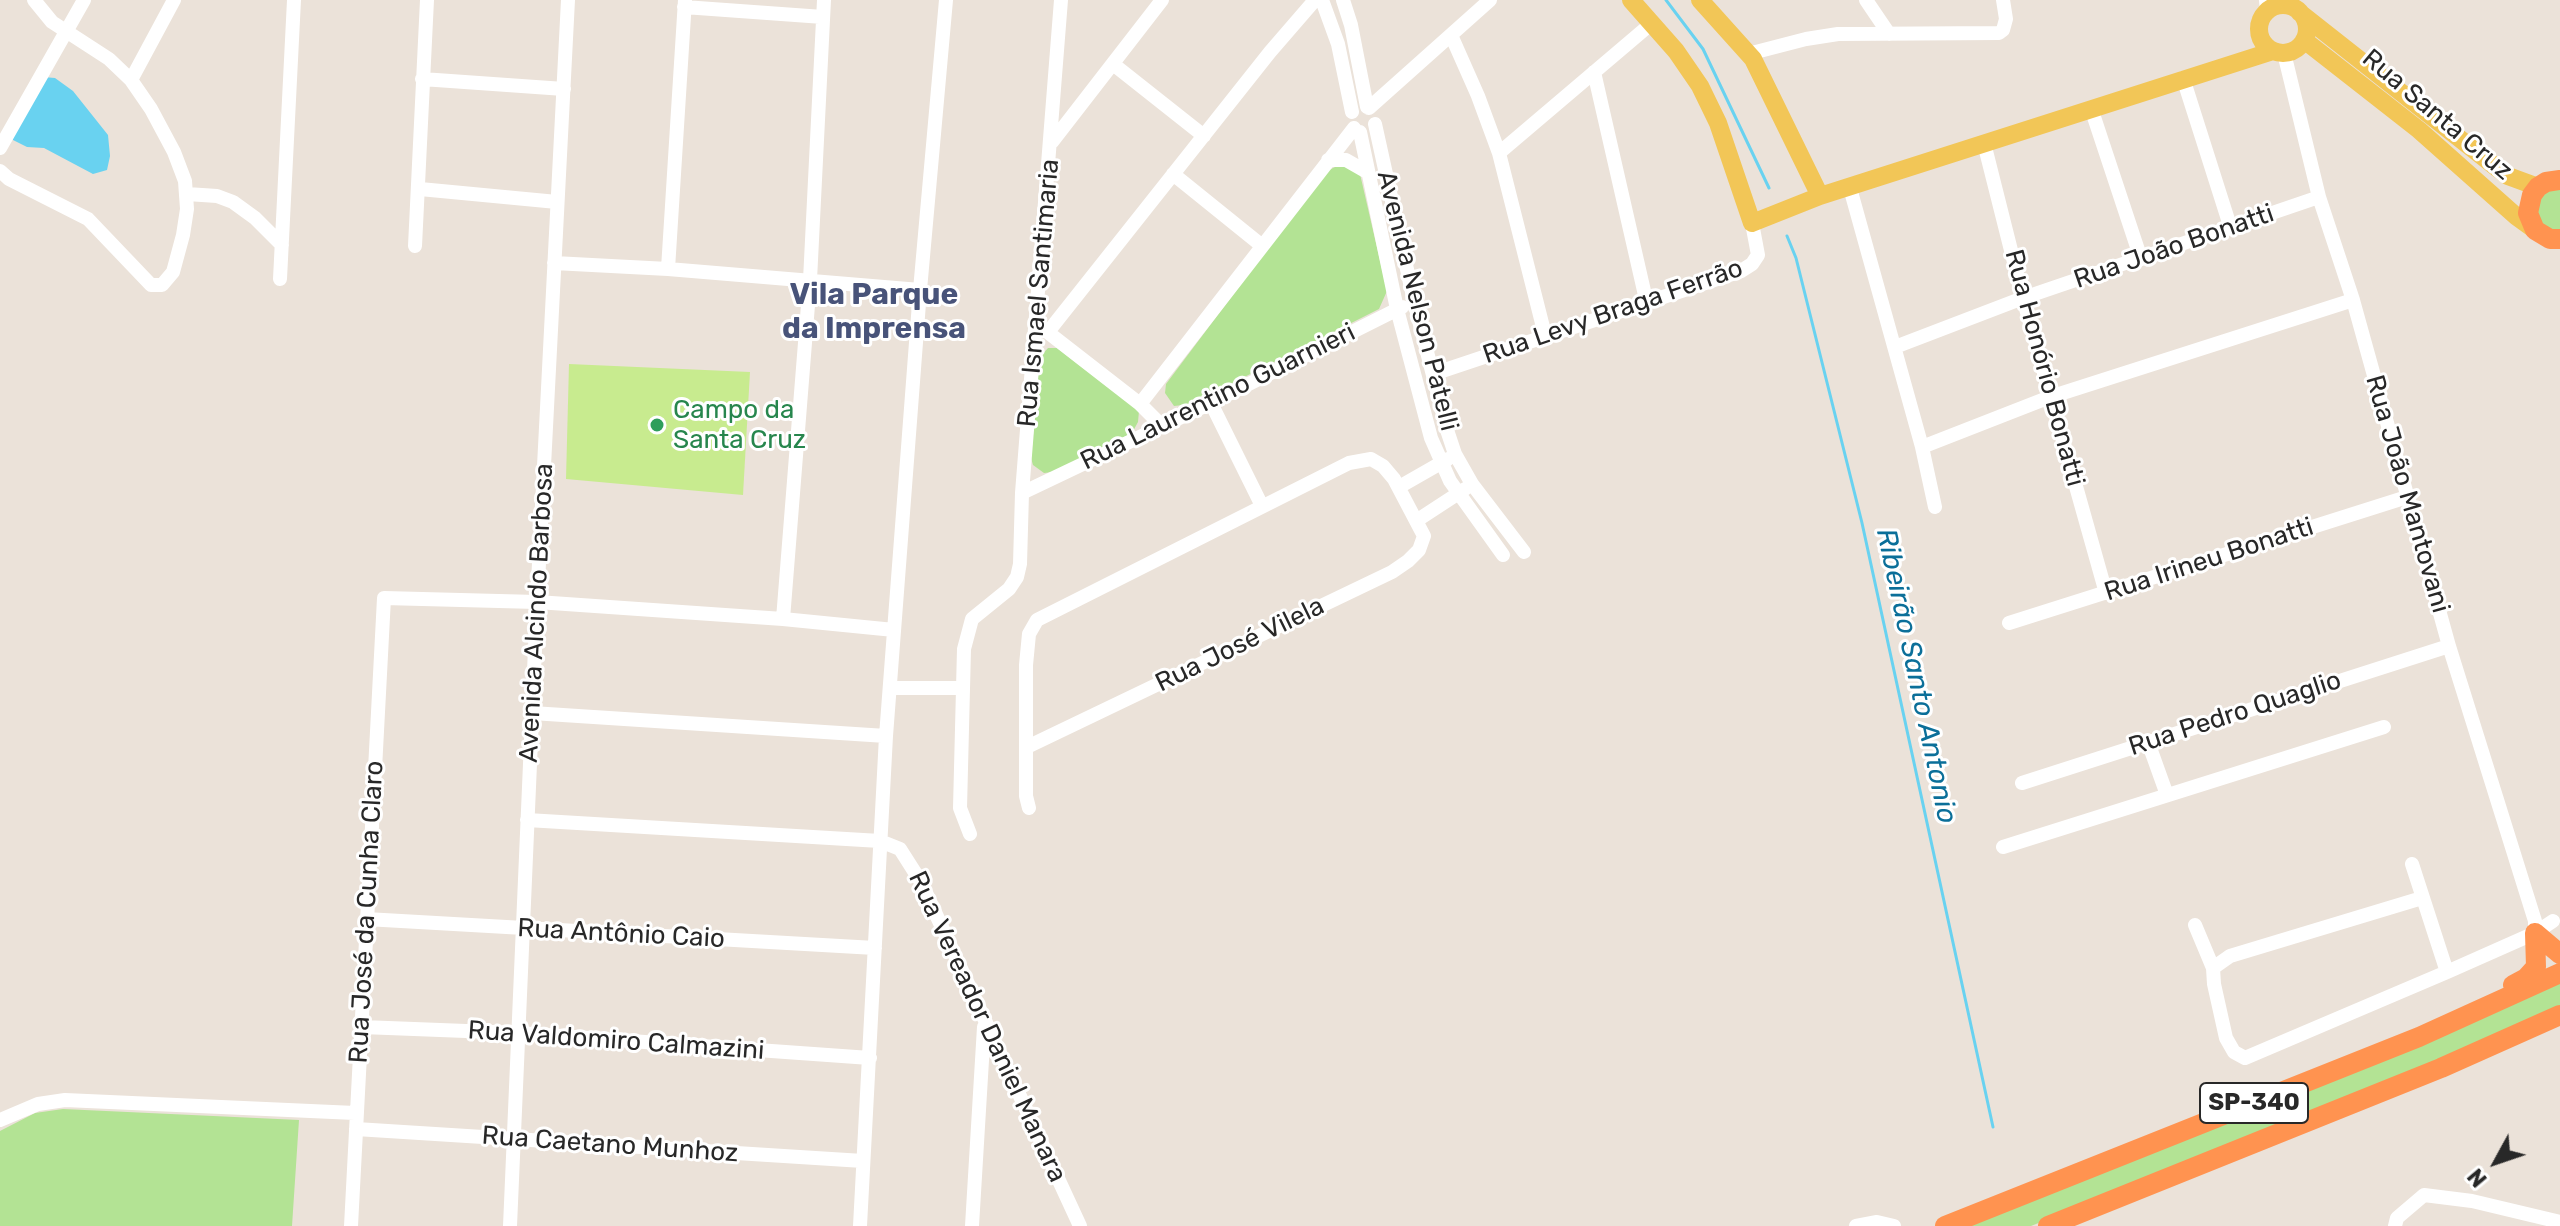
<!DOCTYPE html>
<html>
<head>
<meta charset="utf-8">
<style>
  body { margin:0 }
  #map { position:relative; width:2560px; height:1226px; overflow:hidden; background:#ebe2d9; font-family:Rubik,sans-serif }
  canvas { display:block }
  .north { position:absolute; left:2456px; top:1122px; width:80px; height:80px; -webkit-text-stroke:6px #fff; paint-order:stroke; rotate:230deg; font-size:22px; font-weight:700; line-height:32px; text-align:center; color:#282828 }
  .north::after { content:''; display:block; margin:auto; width:28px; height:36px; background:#282828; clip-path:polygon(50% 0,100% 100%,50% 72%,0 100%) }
</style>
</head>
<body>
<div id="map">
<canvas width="2560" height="1226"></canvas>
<div class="north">N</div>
</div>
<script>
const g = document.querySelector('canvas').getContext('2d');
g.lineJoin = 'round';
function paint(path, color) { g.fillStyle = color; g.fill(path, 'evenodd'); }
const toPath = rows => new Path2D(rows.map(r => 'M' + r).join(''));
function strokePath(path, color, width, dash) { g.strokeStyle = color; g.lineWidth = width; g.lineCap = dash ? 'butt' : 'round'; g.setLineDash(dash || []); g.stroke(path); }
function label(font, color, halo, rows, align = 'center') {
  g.font = font + ' Rubik,sans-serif'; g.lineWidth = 6; g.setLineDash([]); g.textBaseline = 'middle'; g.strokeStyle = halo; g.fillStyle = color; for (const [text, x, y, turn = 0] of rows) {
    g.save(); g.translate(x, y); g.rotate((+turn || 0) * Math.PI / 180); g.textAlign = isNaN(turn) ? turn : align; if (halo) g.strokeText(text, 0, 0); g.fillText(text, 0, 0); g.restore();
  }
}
paint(toPath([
  [1345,162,1360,174,1387,291,1379,309,1191,404,1174,406,1165,393,1166,384,1325,172],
  [2560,187,2560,234,2541,227,2535,206,2543,192],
  [1048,348,1057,348,1139,411,1138,422,1132,433,1053,472,1044,473,1033,465,1031,458,1040,357],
  [2560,979,2560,1008,2442,1062,2031,1226,1962,1226],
  [63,1109,299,1120,292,1226,0,1226,0,1131,35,1113]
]), '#b3e394');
paint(toPath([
  [569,364,750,372,743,495,566,479]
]), '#c8eb8f');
paint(toPath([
  [43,77,55,78,73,91,108,135,110,156,107,170,93,174,44,148,27,147,13,140,11,133]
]), '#69d2f0');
strokePath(toPath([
  [1666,0,1703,49,1769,188],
  [1787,236,1796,258,1862,523,1993,1127]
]), '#69d2f0', 3);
strokePath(toPath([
  [1322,0,1338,44,1352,112],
  [1343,0,1351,25,1367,107],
  [1866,0,1889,34],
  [2266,0,2267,11],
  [684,7,823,17],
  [1451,35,1478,96,1499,153,1545,335],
  [2284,53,2319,197,2353,300,2449,646,2535,921,2535,933],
  [1748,54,1806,39,1838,34,1999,33,2003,30,2006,19,2003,0],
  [1113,64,1204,136],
  [1594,72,1647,304],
  [2183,78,2231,229],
  [422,79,564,89],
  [131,80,174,0],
  [1369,108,1490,0],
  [2091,108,2141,259],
  [1375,124,1414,301,1447,430,1455,454,1472,484,1524,552],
  [1360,132,1397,309,1431,438,1450,481,1503,555],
  [1052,142,1162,0],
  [1984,143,2023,298,2106,593],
  [0,148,84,0],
  [1499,153,1652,23],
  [1328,160,1346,160,1367,172],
  [0,171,9,179,88,219,151,285,162,285,173,272,183,235,187,209,185,181,174,152,151,109,131,80,109,59,52,22,34,0],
  [1173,174,1261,245],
  [1850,188,1922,447],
  [420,189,557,202],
  [187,194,217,196,233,202,255,218,282,245],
  [415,246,427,0],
  [554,263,668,269,920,290],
  [668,269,685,0],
  [280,279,294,0],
  [1041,327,1140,404,1161,425],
  [1048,332,1270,52,1315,0],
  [1895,347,2023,298,2319,197],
  [1433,374,1741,271,1752,264,1758,255,1752,223],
  [1211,403,1262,506],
  [1140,404,1354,128],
  [1399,487,1448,459],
  [1022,493,1211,403,1402,307],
  [1935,507,1922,447,2050,397,2353,300],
  [1416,521,1465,489],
  [783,619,810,280,824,0],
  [2009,623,2407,497],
  [890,688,962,688],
  [532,713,886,736],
  [2148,742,2167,795],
  [1027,747,1392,572,1408,561,1419,550,1424,536,1394,479,1383,466,1371,459,1349,463,1037,620,1029,634,1026,665,1026,796,1029,808],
  [2022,783,2449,646],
  [527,820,880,841,900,849,921,882,1080,1226],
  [970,834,960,808,964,649,972,619,1009,589,1017,577,1020,564,1022,493,1061,0],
  [2003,847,2384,727],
  [2412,864,2447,972],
  [366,919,875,948],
  [2195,925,2213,968,2214,984,2226,1038,2234,1052,2245,1058,2447,972,2535,933,2553,921],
  [2213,968,2230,956,2422,898],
  [362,1027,518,1033,870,1058],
  [0,1120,38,1104,65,1100,355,1113],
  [356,1129,863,1161],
  [351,1226,384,598,537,602,783,619,894,630],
  [510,1226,537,602,568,0],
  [860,1226,886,736,920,290,946,0],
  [972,1226,984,1027],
  [1856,1226,1877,1222,1894,1226],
  [2395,1226,2397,1218,2424,1195,2472,1201,2560,1222]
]), '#fff', 14);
strokePath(toPath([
  [1631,0,1676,51,1700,86,1718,123,1752,223,1820,196,2273,51],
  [1700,0,1753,59,1820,196],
  '2259 29a24 24 0 1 1 48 0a24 24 0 1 1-48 0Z',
  [2299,12,2497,168,2508,176,2538,187],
  [2304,40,2419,130,2517,217,2535,230]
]), '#f2c657', 18);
strokePath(toPath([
  [2560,180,2546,182,2538,187,2532,195,2528,213,2535,230,2550,239,2560,239],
  [2535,933,2560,954],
  [2513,985,2526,978,2536,967,2535,933],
  [1945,1226,2419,1037,2560,973],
  [2048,1226,2441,1068,2560,1015]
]), '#ff9350', 20);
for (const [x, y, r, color] of [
  [657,425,8,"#2e9e5b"]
]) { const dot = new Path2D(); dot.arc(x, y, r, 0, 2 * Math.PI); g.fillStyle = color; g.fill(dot); strokePath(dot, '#fff', 3); }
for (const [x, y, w] of [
  [2254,1103,108]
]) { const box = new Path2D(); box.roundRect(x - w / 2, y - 20, w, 40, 6); g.fillStyle = '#fff'; g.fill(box); strokePath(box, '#282828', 2); }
label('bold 24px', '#282828', null, [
  ["SP-340",2254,1103]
]);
label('26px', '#282828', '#fff', [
  ["Rua Santa Cruz",2437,115,40],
  ["Rua João Bonatti",2174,247,-19],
  ["Rua Ismael Santimaria",1039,293,-85],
  ["Avenida Nelson Patelli",1417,301,76],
  ["Rua Levy Braga Ferrão",1613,312,-19],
  ["Rua Honório Bonatti",2044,368,75],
  ["Rua Laurentino Guarnieri",1218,397,-26],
  ["Rua João Mantovani",2407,494,74],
  ["Rua Irineu Bonatti",2209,560,-18],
  ["Avenida Alcindo Barbosa",537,613,-87],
  ["Rua José Vilela",1240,645,-26],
  ["Rua Pedro Quaglio",2235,714,-18],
  ["Rua José da Cunha Claro",367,912,-87],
  ["Rua Antônio Caio",621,934,3],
  ["Rua Vereador Daniel Manara",987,1027,65],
  ["Rua Valdomiro Calmazini",616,1041,4],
  ["Rua Caetano Munhoz",610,1145,4]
]);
label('26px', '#27864d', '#fff', [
  ["Campo da",673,410],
  ["Santa Cruz",673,440]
], 'left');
label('italic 28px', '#0b6f99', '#fff', [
  ["Ribeirão Santo Antonio",1916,676,78]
]);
label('bold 30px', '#485379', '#fff', [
  ["Vila Parque",874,295],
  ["da Imprensa",874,329]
]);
</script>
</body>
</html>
